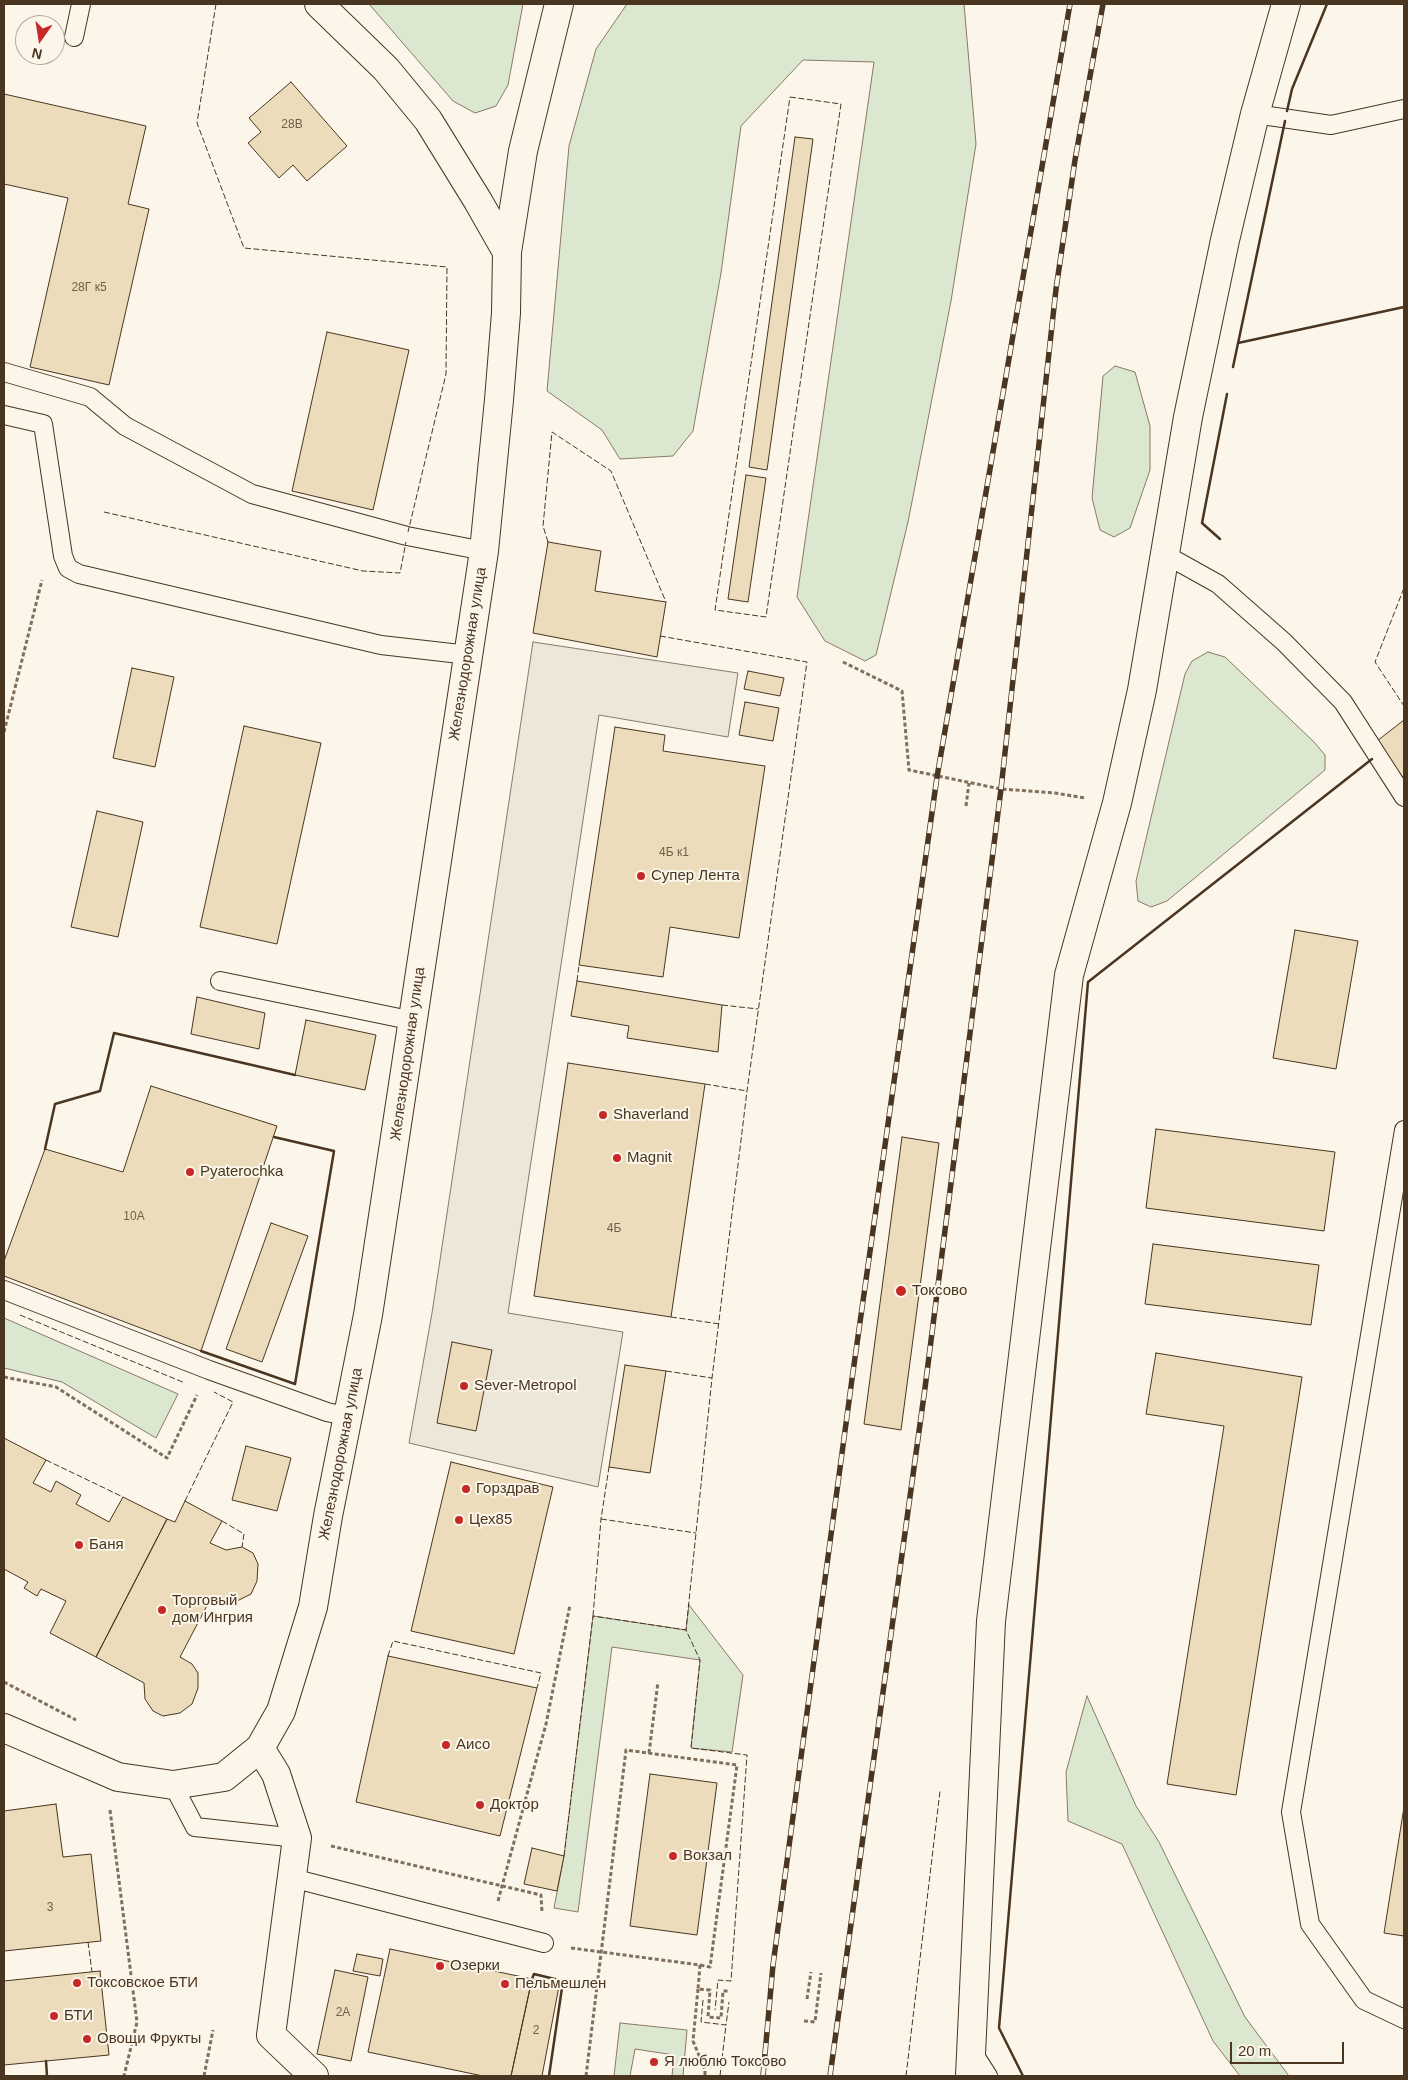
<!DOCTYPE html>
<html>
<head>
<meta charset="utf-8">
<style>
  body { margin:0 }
  #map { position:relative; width:1408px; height:2080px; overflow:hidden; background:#fbf6e9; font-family:Helvetica,sans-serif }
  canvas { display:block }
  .frame { position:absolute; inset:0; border:5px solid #4a3520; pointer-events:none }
  .north { position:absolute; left:15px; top:15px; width:50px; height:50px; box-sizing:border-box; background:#fbf6e9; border:1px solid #b4a999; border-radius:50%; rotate:193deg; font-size:14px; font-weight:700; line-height:20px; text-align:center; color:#4a3520 }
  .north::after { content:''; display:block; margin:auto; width:18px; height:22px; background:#c62828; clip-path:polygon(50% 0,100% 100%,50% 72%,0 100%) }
  .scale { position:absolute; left:1230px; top:2042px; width:114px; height:22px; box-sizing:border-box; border:2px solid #4a3520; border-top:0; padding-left:6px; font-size:15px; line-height:18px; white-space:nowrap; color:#4a3520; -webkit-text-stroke:4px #fbf6e9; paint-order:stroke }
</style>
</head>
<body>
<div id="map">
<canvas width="1408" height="2080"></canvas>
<div class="frame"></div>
<div class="north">N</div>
<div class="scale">20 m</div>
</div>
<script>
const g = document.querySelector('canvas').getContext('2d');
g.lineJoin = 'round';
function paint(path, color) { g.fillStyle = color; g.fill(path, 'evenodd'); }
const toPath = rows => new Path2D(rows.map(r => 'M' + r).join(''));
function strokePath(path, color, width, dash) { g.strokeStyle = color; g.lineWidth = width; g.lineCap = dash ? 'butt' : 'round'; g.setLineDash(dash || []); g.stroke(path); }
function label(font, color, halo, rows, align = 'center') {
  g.font = font + ' Helvetica,sans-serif'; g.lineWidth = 4; g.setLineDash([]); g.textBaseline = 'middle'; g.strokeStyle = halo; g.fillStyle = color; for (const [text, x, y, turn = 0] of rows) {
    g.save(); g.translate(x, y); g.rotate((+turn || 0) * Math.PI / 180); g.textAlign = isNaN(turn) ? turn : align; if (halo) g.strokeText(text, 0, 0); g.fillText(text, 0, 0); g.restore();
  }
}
const green = toPath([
  [369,4,523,4,508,85,496,106,475,113,453,101,369,4],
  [627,4,964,4,976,144,951,301,908,522,876,655,865,661,825,641,797,597,874,62,803,60,741,126,721,273,693,431,673,456,620,459,602,430,547,391,569,146,596,49,627,4],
  [1115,366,1135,372,1150,426,1150,470,1130,528,1114,537,1100,530,1092,498,1103,376,1115,366],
  [1208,652,1225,657,1314,742,1325,755,1325,770,1167,901,1151,907,1138,901,1136,881,1185,674,1192,661,1208,652],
  [4,1318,178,1394,156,1438,62,1382,4,1368,4,1318],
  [689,1605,743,1675,732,1752,691,1748,700,1660,612,1647,578,1912,554,1908,564,1856,593,1616,686,1630,689,1605],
  [1087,1696,1136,1806,1159,1842,1245,2017,1289,2076,1240,2076,1213,2041,1122,1844,1068,1821,1066,1772,1087,1696],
  [620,2023,687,2030,683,2076,672,2076,674,2055,635,2049,630,2076,614,2076,620,2023]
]);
paint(green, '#dce7d0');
strokePath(green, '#887966', 1);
const parking = toPath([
  [533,642,738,673,728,737,599,715,508,1313,623,1332,598,1487,409,1443,432,1313,533,642]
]);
paint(parking, '#ede7d9');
strokePath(parking, '#887966', 1);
const building = toPath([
  [291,82,347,146,307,181,293,165,279,178,248,143,261,132,249,118,291,82],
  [4,94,146,126,128,204,149,209,109,385,30,367,68,198,4,184,4,94],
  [795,137,813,139,767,470,749,467,795,137],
  [327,332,409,350,373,510,292,491,327,332],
  [746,475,766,478,748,602,728,599,746,475],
  [548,542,601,551,595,591,666,602,657,657,533,633,548,542],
  [132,668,174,677,155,767,113,758,132,668],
  [748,671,784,678,780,696,744,689,748,671],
  [745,702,779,708,773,741,739,735,745,702],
  [1404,720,1404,779,1377,741,1404,720],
  [244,726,321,743,277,944,200,927,244,726],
  [615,727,665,735,663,751,765,766,739,938,670,927,663,977,579,965,615,727],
  [97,811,143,822,118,937,71,927,97,811],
  [1295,930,1358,941,1336,1069,1273,1058,1295,930],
  [577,981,722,1005,718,1052,627,1038,629,1026,571,1016,577,981],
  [197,997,265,1013,259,1049,191,1034,197,997],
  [306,1020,376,1035,365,1090,295,1075,306,1020],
  [568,1063,705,1084,671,1317,534,1296,568,1063],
  [151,1086,277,1126,201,1351,4,1276,4,1261,45,1149,123,1172,151,1086],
  [1156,1129,1335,1152,1324,1231,1146,1208,1156,1129],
  [902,1137,939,1143,901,1430,864,1424,902,1137],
  [271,1223,308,1236,262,1362,226,1349,271,1223],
  [1153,1244,1319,1265,1311,1325,1145,1304,1153,1244],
  [452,1342,492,1350,476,1431,437,1423,452,1342],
  [1156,1353,1302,1377,1236,1795,1167,1784,1224,1426,1146,1414,1156,1353],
  [625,1365,666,1371,650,1473,609,1467,625,1365],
  [4,1438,46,1460,33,1483,51,1492,56,1481,81,1495,76,1504,109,1522,123,1497,167,1519,96,1657,50,1633,66,1601,41,1589,37,1596,24,1588,28,1582,4,1569,4,1438],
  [246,1446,291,1458,277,1511,232,1500,246,1446],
  [451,1462,553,1487,514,1654,411,1631,451,1462],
  [185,1501,222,1521,210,1543,226,1550,242,1547,253,1553,258,1564,257,1581,251,1594,235,1602,224,1602,212,1596,180,1657,192,1664,198,1673,198,1688,192,1704,180,1713,163,1716,153,1711,145,1699,144,1683,96,1657,167,1519,175,1522,185,1501],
  [388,1656,537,1688,500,1836,356,1802,388,1656],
  [650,1774,717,1783,697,1935,630,1926,650,1774],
  [56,1804,63,1857,91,1854,101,1941,4,1951,4,1811,56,1804],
  [1404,1807,1404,1936,1384,1933,1404,1807],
  [532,1848,564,1856,557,1891,524,1884,532,1848],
  [390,1949,532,1979,511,2076,483,2076,368,2052,390,1949],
  [357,1954,383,1959,380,1976,353,1971,357,1954],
  [335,1970,368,1977,351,2061,317,2054,335,1970],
  [100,1971,109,2055,4,2065,4,1981,100,1971],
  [532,1979,559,1986,542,2076,511,2076,532,1979]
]);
paint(building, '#ecdcbc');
strokePath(building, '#4a3520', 1);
const service = toPath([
  [74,37,81,4],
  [1255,114,1331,125,1404,109],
  [4,372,90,397,125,426,252,494,407,536,484,551],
  [4,415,43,424,63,556,68,568,79,574,381,645,469,655],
  [1166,555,1218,584,1284,642,1343,702,1404,797],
  [220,981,414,1021],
  [1404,1130,1291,1812,1310,1924,1364,2000,1404,2019],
  [4,1290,209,1370,327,1412,349,1417],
  [173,1785,195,1827,297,1838],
  [292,1878,544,1943],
  [972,2051,988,2076]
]);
const minor = toPath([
  [260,1748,276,1774,297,1838,271,2035,314,2076],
  [970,2076,991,1621,1069,975,1117,803,1142,690,1188,417,1225,240,1255,114,1286,4]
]);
const tertiary = toPath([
  [319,4,386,69,428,120,478,201,507,252],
  [4,1728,118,1777,173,1785,224,1777,260,1748,281,1711,313,1607,328,1516,368,1315,484,551,499,400,506,313,507,252,523,151,559,4]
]);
strokePath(service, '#4a3520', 20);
strokePath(minor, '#4a3520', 30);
strokePath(tertiary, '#4a3520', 30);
strokePath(toPath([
  [843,662,902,691,909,770,1001,789,1055,793,1085,798],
  [4,732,42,580],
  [966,806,969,783],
  [4,1377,56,1387,167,1458,197,1395],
  [4,1682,76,1720],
  [649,1753,658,1682],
  [110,1810,137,2022,124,2076],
  [331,1846,541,1895,542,1912],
  [498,1901,546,1724,570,1605],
  [571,1948,700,1965,698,1989,710,1990,708,2017,721,2018,723,1991,729,1991],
  [698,1989,693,2041,705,2070,705,2076],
  [807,1999,811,1972],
  [804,2021,815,2022,821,1973],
  [204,2076,213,2030],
  [586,2076,626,1750,737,1765,710,1967,700,1965]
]), '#7f6f5c', 3, [4, 2.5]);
strokePath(service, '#fbf6e9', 18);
strokePath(minor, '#fbf6e9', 28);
strokePath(tertiary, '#fbf6e9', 28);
const rail = toPath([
  [763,2076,773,1965,852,1379,937,777,1070,4],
  [830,2076,925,1388,1001,789,1056,289,1075,160,1103,4]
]);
strokePath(rail, '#4a3520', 5.5);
strokePath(rail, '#fbf6e9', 4, [11]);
strokePath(toPath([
  [216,4,197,123,244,248,447,267,446,374,408,532],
  [790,97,841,104,766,617,715,610,790,97],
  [104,512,363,571,400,573,406,542],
  [548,542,543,526,552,432,611,471,666,602],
  [1404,588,1375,662,1404,706],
  [660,636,807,662,747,1091,712,1378,686,1630],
  [577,981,579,965],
  [722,1005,758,1009],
  [705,1084,747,1091],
  [20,1315,185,1383],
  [671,1317,720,1324],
  [666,1371,712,1378],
  [46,1460,123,1497],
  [185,1501,233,1402,214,1392],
  [601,1519,696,1533],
  [222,1521,244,1534,242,1547],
  [593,1616,601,1519,609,1467],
  [388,1656,393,1641,541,1673,537,1688],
  [564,1856,593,1616,686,1630,700,1660,691,1748,747,1755,731,1981,718,1980,715,2010],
  [88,1942,92,1972],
  [703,2000,701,2022,726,2025,729,2002],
  [720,2076,726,2025],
  [906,2076,940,1791]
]), '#4a3520', 1, [6, 2.5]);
strokePath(toPath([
  [1287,111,1292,89,1327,4],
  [1238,343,1404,307],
  [1233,367,1285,121],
  [1220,539,1202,523,1227,394],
  [45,1149,55,1104,100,1091,114,1033,295,1075],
  [201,1351,295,1384,334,1151,274,1137],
  [532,1979,534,1974,563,1981,549,2076],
  [46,2061,47,2076],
  [1023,2076,999,2028,1088,982,1372,759]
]), '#4a3520', 2.5);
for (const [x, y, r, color] of [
  [641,876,5,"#c62828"],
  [603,1115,5,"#c62828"],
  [617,1158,5,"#c62828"],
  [190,1172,5,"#c62828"],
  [901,1291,6,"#c62828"],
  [464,1386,5,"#c62828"],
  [466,1489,5,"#c62828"],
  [459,1520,5,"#c62828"],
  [79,1545,5,"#c62828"],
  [162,1610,5,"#c62828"],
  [446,1745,5,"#c62828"],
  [480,1805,5,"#c62828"],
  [673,1856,5,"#c62828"],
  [440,1966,5,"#c62828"],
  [77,1983,5,"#c62828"],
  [505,1984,5,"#c62828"],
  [54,2016,5,"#c62828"],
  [87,2039,5,"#c62828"],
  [654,2062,5,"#c62828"]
]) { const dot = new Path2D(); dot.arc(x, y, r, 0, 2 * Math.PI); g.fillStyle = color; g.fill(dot); strokePath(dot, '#fbf6e9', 2); }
label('12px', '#725f47', null, [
  ["28В",292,125],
  ["28Г к5",89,288],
  ["4Б к1",674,853],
  ["10А",134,1217],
  ["4Б",614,1229],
  ["3",50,1908],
  ["2А",343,2013],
  ["2",536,2031]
]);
label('15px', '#4a3520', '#fbf6e9', [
  ["Железнодорожная улица",468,654,-81],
  ["Железнодорожная улица",408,1054,-82],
  ["Железнодорожная улица",341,1454,-79]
]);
label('15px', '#4a3520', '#fbf6e9', [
  ["Супер Лента",651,876],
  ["Shaverland",613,1115],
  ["Magnit",627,1158],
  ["Pyaterochka",200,1172],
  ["Токсово",912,1291],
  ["Sever-Metropol",474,1386],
  ["Горздрав",476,1489],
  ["Цех85",469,1520],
  ["Баня",89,1545],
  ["Торговый",172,1601],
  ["дом Ингрия",172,1618],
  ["Аисо",456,1745],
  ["Доктор",490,1805],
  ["Вокзал",683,1856],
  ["Озерки",450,1966],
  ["Токсовское БТИ",87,1983],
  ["Пельмешлен",515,1984],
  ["БТИ",64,2016],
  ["Овощи Фрукты",97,2039],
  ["Я люблю Токсово",664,2062]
], 'left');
</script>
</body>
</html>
